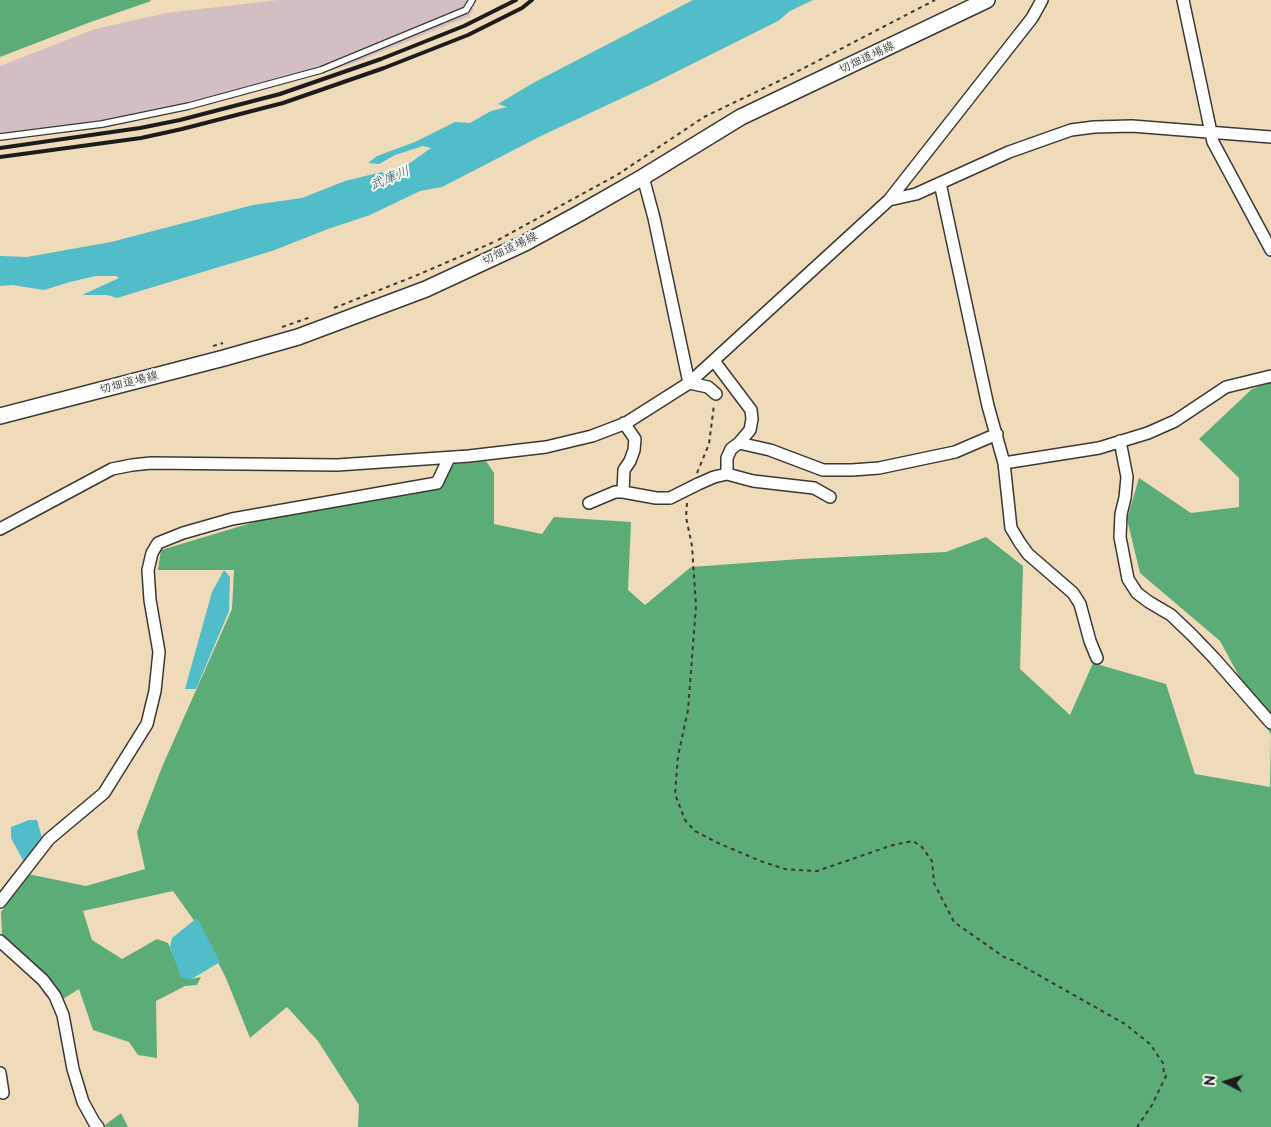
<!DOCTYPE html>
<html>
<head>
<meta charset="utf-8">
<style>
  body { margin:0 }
  #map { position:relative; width:1271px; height:1127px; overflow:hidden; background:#efdbba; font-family:"Balsamiq Sans",sans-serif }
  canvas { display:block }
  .north { position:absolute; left:1201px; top:1057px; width:50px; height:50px; -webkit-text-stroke:4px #f6f6f2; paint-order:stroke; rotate:275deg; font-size:14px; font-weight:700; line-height:20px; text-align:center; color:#1c1c1c }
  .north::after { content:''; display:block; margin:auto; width:18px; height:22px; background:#1c1c1c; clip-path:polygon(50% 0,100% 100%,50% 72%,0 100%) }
</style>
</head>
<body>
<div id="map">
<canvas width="1271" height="1127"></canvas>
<div class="north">N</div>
</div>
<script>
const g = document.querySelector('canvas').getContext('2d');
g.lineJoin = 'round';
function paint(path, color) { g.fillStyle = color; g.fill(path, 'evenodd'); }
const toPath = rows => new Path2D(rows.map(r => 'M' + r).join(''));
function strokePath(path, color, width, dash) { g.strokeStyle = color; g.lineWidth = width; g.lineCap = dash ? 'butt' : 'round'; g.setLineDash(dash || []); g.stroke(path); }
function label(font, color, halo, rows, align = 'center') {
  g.font = font + ' "Balsamiq Sans","Klee One",sans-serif'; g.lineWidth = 4; g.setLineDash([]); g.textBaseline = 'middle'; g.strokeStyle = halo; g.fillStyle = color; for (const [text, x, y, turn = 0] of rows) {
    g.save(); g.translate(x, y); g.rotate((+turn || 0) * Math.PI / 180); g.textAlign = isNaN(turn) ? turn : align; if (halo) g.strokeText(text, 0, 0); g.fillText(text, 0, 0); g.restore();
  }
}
paint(toPath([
  [278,0,477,0,470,16,349,65,283,85,201,107,105,128,0,140,0,66,95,29,166,13]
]), '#d2bec3');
paint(toPath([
  [0,0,150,0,151,1,88,23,0,57],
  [1271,381,1271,1127,358,1127,359,1105,318,1041,287,1007,250,1038,226,978,203,933,173,891,83,911,92,940,122,959,157,939,168,943,182,975,191,979,201,977,197,985,185,986,156,1001,157,1058,138,1055,129,1042,93,1030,79,989,63,999,2,935,1,912,28,874,86,886,145,869,137,832,162,767,232,609,234,570,158,570,161,550,261,520,439,488,454,464,486,461,494,473,494,524,542,534,554,517,631,522,628,590,645,605,691,567,800,559,946,552,986,537,1023,566,1020,669,1070,715,1093,663,1166,684,1195,774,1270,787,1271,735,1220,641,1140,573,1127,519,1139,478,1191,513,1239,507,1239,478,1199,439,1252,389],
  [121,1113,128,1127,106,1127,105,1125]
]), '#5cac78');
paint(toPath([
  [693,0,813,0,790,11,778,21,650,85,541,136,442,187,420,191,370,215,328,229,272,251,117,298,107,295,82,295,119,278,116,276,96,276,70,282,44,290,12,285,0,286,0,256,27,257,111,242,253,205,302,198,345,181,382,172,390,177,431,148,423,146,395,155,379,164,368,163,377,156,415,142,455,122,470,123,491,111,507,107,498,104,533,83],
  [224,570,230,577,229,611,196,689,185,689,212,592],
  [29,820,37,820,42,838,24,862,11,838,11,827],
  [197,918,220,962,190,980,181,977,170,947,172,938]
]), '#50bdc9');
const service = toPath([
  [0,137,102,124,189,106,321,70,466,10,472,0]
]);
const minor = toPath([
  [1183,0,1213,142,1271,250],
  [643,177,654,218,689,383,708,387,716,394],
  [940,183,988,406,1004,463,1011,528,1020,543,1028,554,1073,593,1080,604,1090,641,1097,658],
  [889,200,916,194,1009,152,1071,130,1094,127,1132,126,1271,137],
  [714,361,751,410,752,419,750,430,739,443,731,449,727,458,727,474,753,481,814,488,830,497],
  [1120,441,1127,477,1125,498,1121,514,1120,537,1128,579,1137,593,1149,602,1171,615,1192,635,1214,658,1271,723],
  [739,443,770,450,823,470,852,470,879,468,955,452,997,434],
  [1004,463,1099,448,1148,433,1175,421,1226,387,1271,376],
  [623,492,624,470,630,461,634,450,635,439,624,423],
  [589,503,615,492,623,492,656,498,670,498,698,484,714,477,727,474],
  [0,529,112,469,132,465,151,463,337,465,469,456,546,447,592,436,626,423,689,383,889,200,1032,18,1042,0],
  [0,902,49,839,104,793,147,724,155,691,159,652,150,600,148,570,152,553,158,543,183,533,232,519,437,483,449,458],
  [0,941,43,980,55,996,63,1015,73,1069,83,1102,94,1122,98,1127],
  [0,1073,3,1093]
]);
const secondary = toPath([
  [0,416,224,358,298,337,426,289,525,243,580,213,643,177,741,117,987,0]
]);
strokePath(service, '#3c3934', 8);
strokePath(minor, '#3c3934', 14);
strokePath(secondary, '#3c3934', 18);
strokePath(toPath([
  [498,240,617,175,704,117,779,81,935,0],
  [334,308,415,276,494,242],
  [282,327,311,317],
  [213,346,223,343],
  [697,473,709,444,714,405],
  [687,503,686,517,692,546,696,606,688,710,678,756,675,794,685,820,695,831,718,843,763,862,785,869,817,871,893,845,913,841,922,847,932,861,934,883,954,922,1004,957,1012,960,1125,1024,1150,1044,1163,1063,1164,1074,1166,1076,1152,1105,1137,1127]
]), '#3c3934', 2, [4, 4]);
strokePath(service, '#fff', 5.5);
strokePath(minor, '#fff', 11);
strokePath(secondary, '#fff', 15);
strokePath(toPath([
  [0,148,140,128,180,120,280,94,381,59,464,26,516,0],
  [0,157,141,138,182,129,283,103,384,68,468,35,522,8,532,0]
]), '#1c1c1c', 4);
label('12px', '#1c1c1c', '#f6f6f2', [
  ["切畑道場線",867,58,-25],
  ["切畑道場線",510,249,-26],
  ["切畑道場線",129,383,-14]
]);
label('italic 14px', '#315c61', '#f6f6f2', [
  ["武庫川",390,179,-22]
]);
</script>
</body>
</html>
